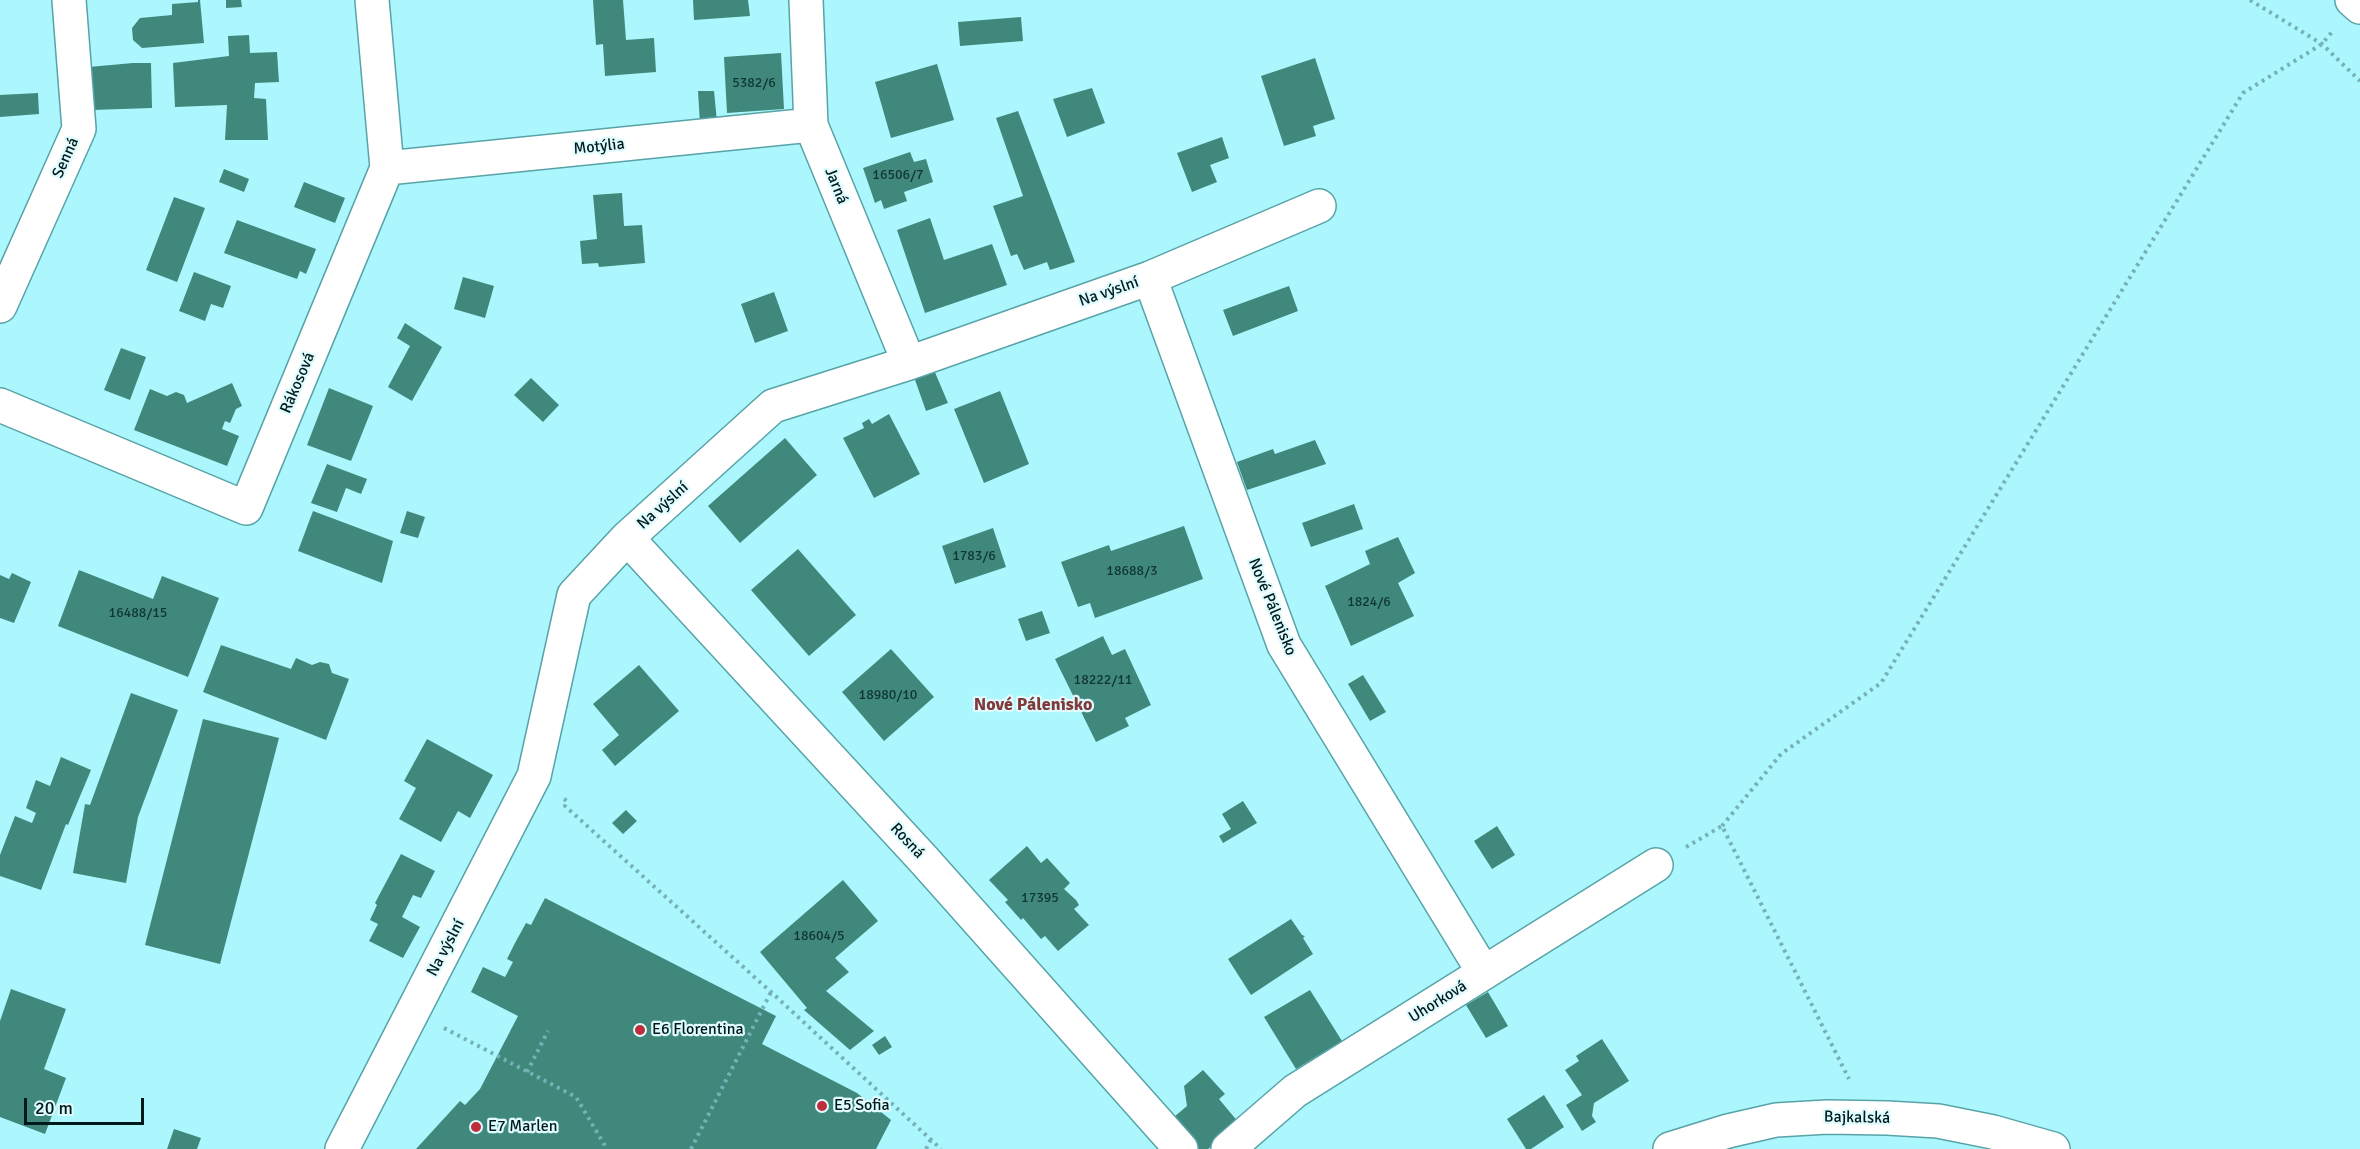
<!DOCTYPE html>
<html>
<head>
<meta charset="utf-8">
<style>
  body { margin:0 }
  #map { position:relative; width:2360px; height:1149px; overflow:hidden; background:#abf7fd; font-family:Signika,sans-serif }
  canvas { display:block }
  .scale { position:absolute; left:24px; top:1098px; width:120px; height:27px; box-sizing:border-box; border:3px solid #001a1c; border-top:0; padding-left:8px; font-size:18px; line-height:21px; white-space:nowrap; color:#001a1c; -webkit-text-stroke:4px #dffbfd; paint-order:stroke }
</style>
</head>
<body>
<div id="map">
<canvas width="2360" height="1149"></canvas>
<div class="scale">20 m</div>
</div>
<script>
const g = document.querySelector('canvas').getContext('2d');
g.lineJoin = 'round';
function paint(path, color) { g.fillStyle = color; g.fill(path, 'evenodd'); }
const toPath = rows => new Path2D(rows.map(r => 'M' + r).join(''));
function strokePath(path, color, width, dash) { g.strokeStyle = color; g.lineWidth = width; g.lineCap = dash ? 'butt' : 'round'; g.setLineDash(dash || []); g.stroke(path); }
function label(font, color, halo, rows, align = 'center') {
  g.font = font + ' Signika,sans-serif'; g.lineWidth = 4.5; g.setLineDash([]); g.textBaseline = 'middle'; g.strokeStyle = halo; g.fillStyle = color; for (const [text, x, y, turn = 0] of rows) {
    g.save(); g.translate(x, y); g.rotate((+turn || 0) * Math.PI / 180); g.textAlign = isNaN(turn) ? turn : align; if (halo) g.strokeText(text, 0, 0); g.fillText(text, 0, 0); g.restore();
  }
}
paint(toPath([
  [198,0,200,0,204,43,142,48,133,40,132,28,140,18,172,15,172,4,198,2],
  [226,0,241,0,242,7,226,8],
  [593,0,623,0,626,40,654,38,656,72,605,76,603,44,596,45],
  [693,0,748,0,750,16,694,20],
  [1021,17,1023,41,960,46,958,22],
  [249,35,250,53,277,52,279,82,255,83,254,98,266,99,268,140,225,140,227,105,175,107,173,63,229,56,228,36],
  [781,53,784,109,727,113,724,57],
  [1315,58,1335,119,1313,126,1316,136,1284,146,1261,76],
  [133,63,151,63,152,108,92,110,89,67],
  [937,64,954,120,891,138,875,82],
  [1092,88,1105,123,1067,137,1053,99],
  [698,91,714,91,717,122,700,124],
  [38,93,39,114,0,117,0,95],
  [1018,111,1075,262,1050,270,1047,262,1024,270,1017,254,1011,256,993,206,1023,196,996,118],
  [1222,137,1229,158,1210,165,1217,182,1192,192,1177,153],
  [910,152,914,162,926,159,933,182,904,192,907,201,884,209,881,200,875,203,863,168],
  [224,169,249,179,244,192,219,182],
  [304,182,345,198,335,223,294,207],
  [622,193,624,226,642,225,645,263,599,267,598,263,582,264,580,241,597,239,593,195],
  [174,197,205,208,177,282,146,270],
  [930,218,944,260,992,244,1007,285,925,313,897,230],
  [237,220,316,249,306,274,300,271,297,279,224,253],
  [194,272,231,286,223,308,211,304,205,321,179,311],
  [463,277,494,286,485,318,454,309],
  [1289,286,1298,311,1233,336,1223,310],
  [774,292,788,331,755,343,741,304],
  [405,323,442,347,412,401,388,387,410,346,397,338],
  [121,348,146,357,130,400,104,390],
  [934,370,948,403,926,411,914,377],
  [531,378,559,405,543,422,514,395],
  [232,383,242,406,236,409,230,423,225,421,222,429,239,436,227,466,134,430,150,389,167,396,176,392,184,395,187,403],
  [329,388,373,406,351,461,307,445],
  [1000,391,1029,464,984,483,954,409],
  [889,414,920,474,874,498,843,438,864,428,862,423,869,419,872,424],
  [785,438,817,475,740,543,708,506],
  [1315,440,1326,464,1247,490,1237,462,1273,449,1275,454],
  [327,464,367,479,361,494,346,488,337,512,311,503],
  [1354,504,1363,529,1311,547,1302,523],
  [313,511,393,541,382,583,298,551],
  [407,511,425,517,418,538,400,533],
  [1184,526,1203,579,1095,618,1090,603,1078,607,1061,562,1109,545,1111,551],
  [993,528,1006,567,955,584,942,546],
  [1398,537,1415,573,1398,583,1414,616,1351,646,1325,586,1370,564,1365,551],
  [798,549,856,615,809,656,751,590],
  [79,570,153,599,162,576,219,598,188,677,58,626],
  [12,573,31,582,14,623,0,618,0,575,9,579],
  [1042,611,1050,633,1026,641,1018,619],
  [1103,636,1112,655,1125,649,1151,705,1125,718,1129,726,1096,742,1055,659],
  [221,645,291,669,296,658,312,665,320,662,329,664,332,673,349,679,326,740,203,692],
  [891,649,934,697,884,741,842,692],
  [639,665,679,711,615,766,602,750,619,735,593,704],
  [1363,675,1386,712,1370,721,1348,684],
  [131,693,178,710,138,817,126,883,73,873,85,804,90,805],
  [203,719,279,738,220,964,145,945],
  [427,739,493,775,470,818,458,811,441,842,399,819,416,788,404,781],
  [61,757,91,770,68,825,66,824,41,890,0,876,0,855,15,816,32,823,36,813,26,808,36,780,50,786],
  [1243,801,1257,823,1223,843,1219,836,1231,829,1222,814],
  [626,810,637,821,623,834,612,823],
  [1497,826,1515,855,1492,869,1474,841],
  [1027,846,1041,863,1047,858,1070,883,1064,889,1076,900,1079,905,1074,909,1089,925,1058,951,1045,936,1041,939,1023,918,1021,920,1005,902,1008,900,989,880],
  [401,854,435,871,421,898,413,895,402,917,420,927,403,958,369,941,378,924,370,920,377,905,375,903],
  [843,880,878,921,835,958,849,972,826,991,874,1031,850,1050,804,1010,807,1008,760,952],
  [545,898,776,1016,762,1044,857,1093,891,1120,876,1149,416,1149,460,1101,465,1105,480,1089,518,1016,471,992,483,967,505,977,513,962,507,959,515,943,526,923,531,925],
  [1291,919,1302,935,1305,936,1303,938,1313,954,1251,995,1228,959],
  [11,989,66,1009,44,1069,66,1078,45,1134,0,1117,0,1021],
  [1310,990,1342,1041,1296,1069,1264,1017],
  [1488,992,1508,1026,1486,1038,1466,1005],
  [885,1036,892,1047,879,1055,872,1045],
  [1602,1039,1629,1081,1594,1103,1592,1116,1596,1122,1582,1131,1566,1105,1582,1095,1565,1070,1579,1061,1576,1056],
  [1203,1070,1225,1094,1219,1099,1239,1123,1208,1149,1196,1149,1174,1117,1187,1106,1184,1086],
  [1544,1095,1564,1127,1531,1149,1526,1149,1507,1119],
  [174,1129,201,1138,197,1149,167,1149]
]), '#40887c');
const street = toPath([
  [806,0,811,125,909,363],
  [2352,0,2360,7],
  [387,168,811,125],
  [1150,278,1284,645,1484,973],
  [0,306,79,129,69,0],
  [0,405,246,508,387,168,372,0],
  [627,538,924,860,1181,1149],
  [342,1149,534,776,574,595,627,538,773,406,909,363,1150,278,1319,206],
  [1228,1149,1295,1091,1656,865],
  [1670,1149,1728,1131,1776,1120,1827,1117,1887,1118,1938,1121,1993,1132,2053,1149]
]);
strokePath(street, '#58a3a8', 36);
strokePath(toPath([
  [2250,0,2322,44,2360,81],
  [564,799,567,801,565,806,771,992,941,1149],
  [1722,826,1781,754,1881,683,2243,93,2322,44,2332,32],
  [1686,847,1722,826,1849,1079],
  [444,1028,576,1097,607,1149],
  [527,1072,548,1031],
  [691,1149,771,992],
  [926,1149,931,1139]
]), '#75b1b6', 4, [3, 4.5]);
strokePath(street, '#fff', 33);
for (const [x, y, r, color] of [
  [640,1030,6,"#be2e3a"],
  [822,1106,6,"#be2e3a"],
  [476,1127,6,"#be2e3a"]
]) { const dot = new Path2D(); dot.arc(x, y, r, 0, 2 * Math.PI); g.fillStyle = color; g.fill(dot); strokePath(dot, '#dffbfd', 2); }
label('14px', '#103634', null, [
  ["5382/6",754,83],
  ["16506/7",898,175],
  ["1783/6",974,556],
  ["18688/3",1132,571],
  ["1824/6",1369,602],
  ["16488/15",138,613],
  ["18222/11",1103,680],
  ["18980/10",888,695],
  ["17395",1040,898],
  ["18604/5",819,936]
]);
label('16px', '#001a1c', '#dffbfd', [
  ["Motýlia",599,147,-6],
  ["Senná",66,158,-66],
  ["Jarná",836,186,68],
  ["Na výslní",1109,292,-19],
  ["Rákosová",298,383,-67],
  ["Na výslní",663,506,-42],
  ["Nové Pálenisko",1272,607,68],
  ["Rosná",907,841,47],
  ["Na výslní",446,948,-62],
  ["Uhorková",1438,1002,-32],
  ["Bajkalská",1857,1118,1]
]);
label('16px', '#001a1c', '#dffbfd', [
  ["E6 Florentina",652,1030],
  ["E5 Sofia",834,1106],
  ["E7 Marlen",488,1127]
], 'left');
label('bold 18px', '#81393a', '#dffbfd', [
  ["Nové Pálenisko",1033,705]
]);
</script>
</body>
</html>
